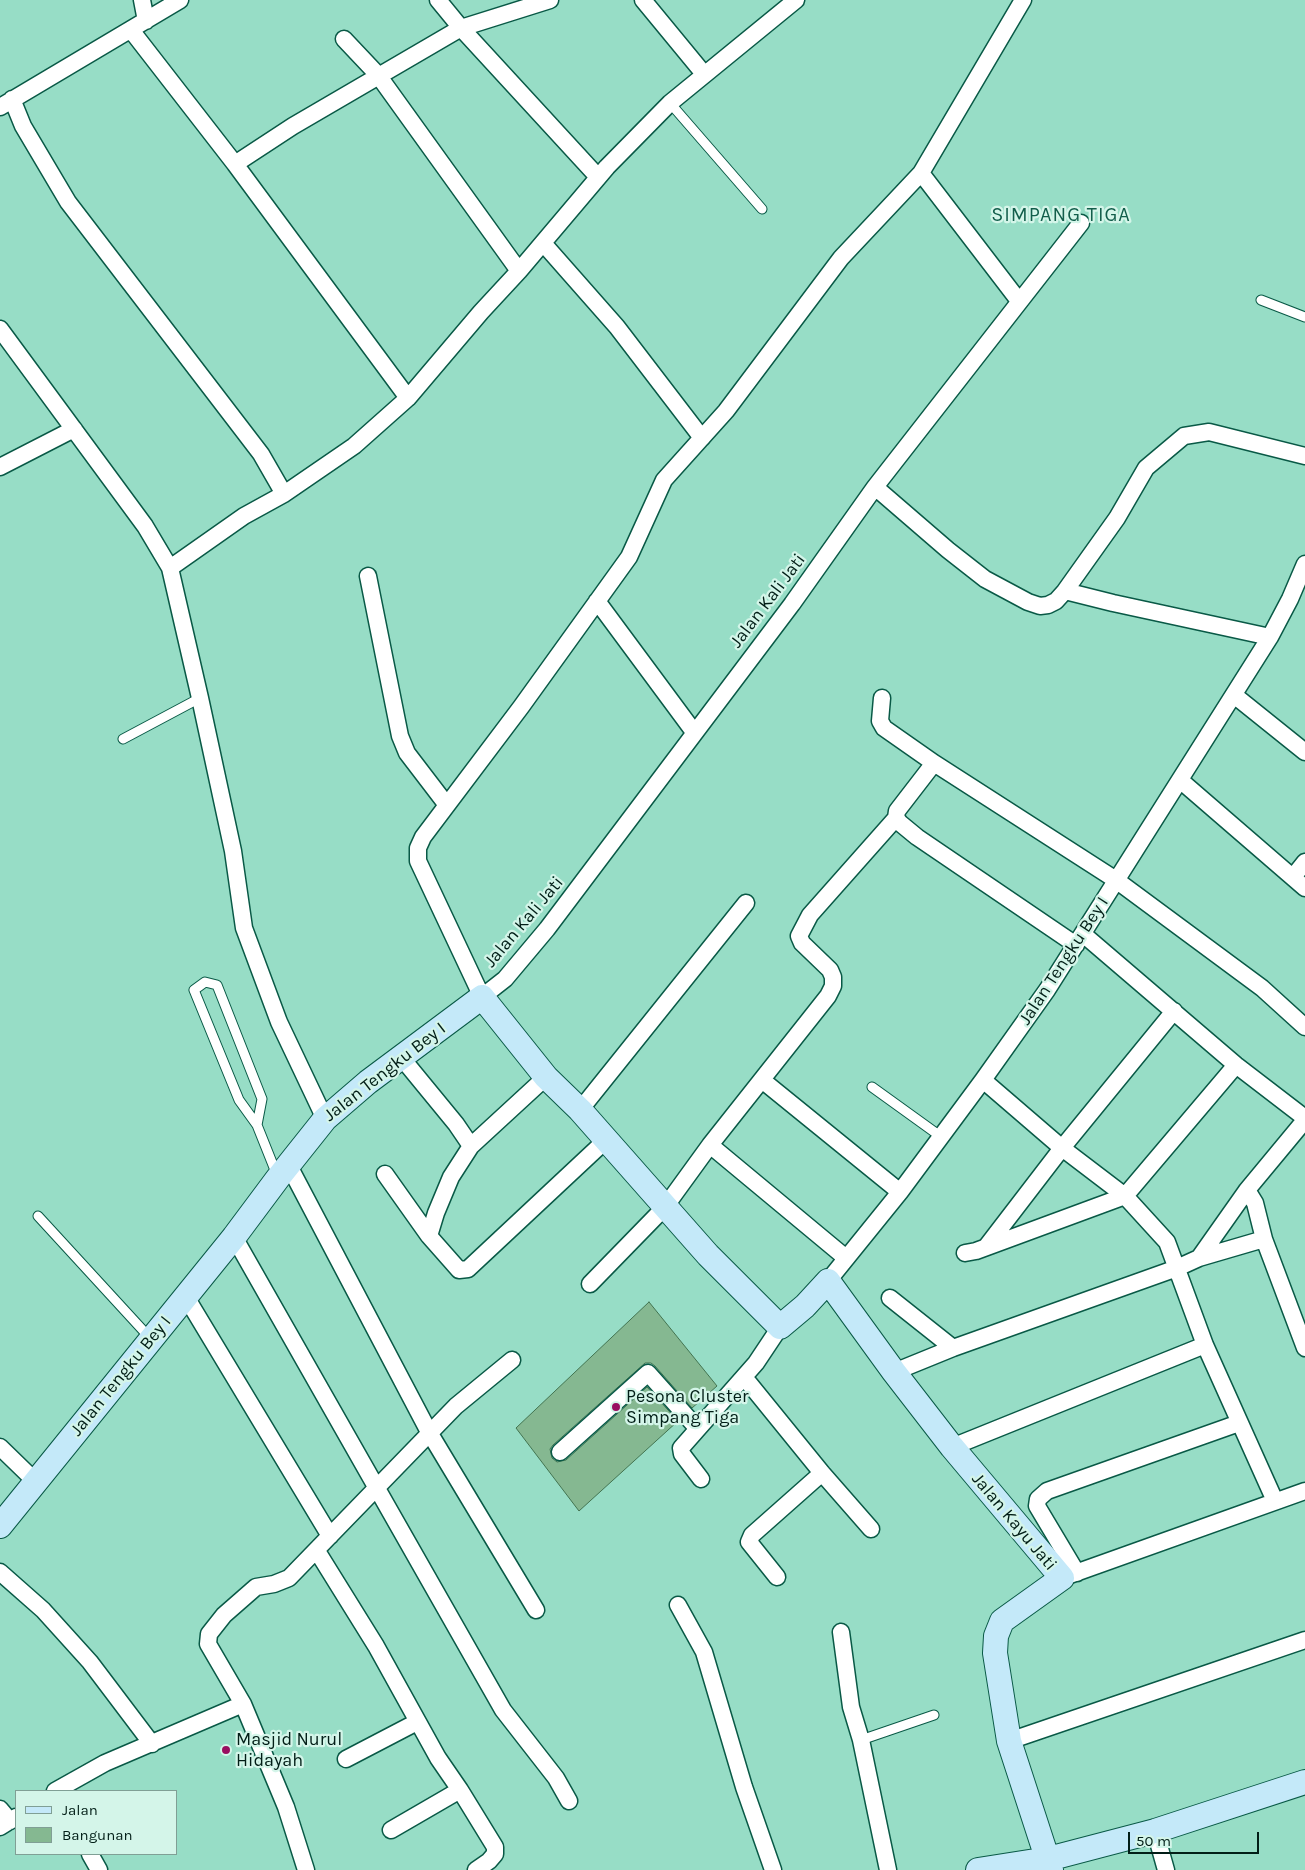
<!DOCTYPE html>
<html>
<head>
<meta charset="utf-8">
<style>
  body { margin:0 }
  #map { position:relative; width:1305px; height:1870px; overflow:hidden; background:#97ddc6; font-family:Karla,sans-serif }
  canvas { display:block }
  .legend { position:absolute; left:15px; top:1790px; width:162px; height:65px; box-sizing:border-box; background:#d4f5e9; border:1px solid #809f95; margin:0; padding:6px 9px; list-style:none; font-size:15px; color:#021e17 }
  .legend li { display:flex; align-items:center; gap:10px; height:25px }
  .legend b { width:25px; border:1px solid #809f95 }
  .scale { position:absolute; left:1128px; top:1832px; width:131px; height:22px; box-sizing:border-box; border:2px solid #021e17; border-top:0; padding-left:6px; font-size:15px; line-height:18px; white-space:nowrap; color:#021e17; -webkit-text-stroke:4px #d4f5e9; paint-order:stroke }
</style>
</head>
<body>
<div id="map">
<canvas width="1305" height="1870"></canvas>
<ul class="legend">
<li><b style="height:6px;background:#c4e9f9"></b>Jalan</li>
<li><b style="height:14px;background:#85b891"></b>Bangunan</li>
</ul>
<div class="scale">50 m</div>
</div>
<script>
const g = document.querySelector('canvas').getContext('2d');
g.lineJoin = 'round';
function paint(path, color) { g.fillStyle = color; g.fill(path, 'evenodd'); }
const toPath = rows => new Path2D(rows.map(r => 'M' + r).join(''));
function strokePath(path, color, width, dash) { g.strokeStyle = color; g.lineWidth = width; g.lineCap = dash ? 'butt' : 'round'; g.setLineDash(dash || []); g.stroke(path); }
function label(font, color, halo, rows, align = 'center') {
  g.font = font + ' Karla,sans-serif'; g.lineWidth = 4.5; g.setLineDash([]); g.textBaseline = 'middle'; g.strokeStyle = halo; g.fillStyle = color; for (const [text, x, y, turn = 0] of rows) {
    g.save(); g.translate(x, y); g.rotate((+turn || 0) * Math.PI / 180); g.textAlign = isNaN(turn) ? turn : align; if (halo) g.strokeText(text, 0, 0); g.fillText(text, 0, 0); g.restore();
  }
}
const building = toPath([
  [649,1302,717,1386,692,1408,655,1366,651,1363,645,1363,553,1445,550,1449,552,1458,557,1462,566,1460,647,1387,678,1421,579,1511,516,1428,649,1302]
]);
paint(building, '#85b891');
strokePath(building, '#427350', 1);
const lane = toPath([
  [670,103,762,209],
  [1261,300,1305,317],
  [123,739,200,698],
  [872,1087,940,1136],
  [257,1125,262,1099,217,985,205,982,194,990,239,1100,257,1125,277,1175],
  [38,1216,150,1338],
  [861,1740,934,1715]
]);
const street = toPath([
  [142,0,146,21],
  [438,0,461,28,598,177],
  [643,0,704,74],
  [1023,0,921,173,841,258,726,411,664,480,629,557,521,707,423,837,418,848,418,861,482,997,505,979,547,929,792,604,875,487,1081,223],
  [131,30,235,164,408,398],
  [344,39,378,75,519,271],
  [12,99,23,126,68,202,261,454,284,494],
  [0,107,180,0],
  [235,164,293,126,461,28,550,0],
  [921,173,1019,301],
  [543,243,617,327,702,438],
  [0,329,145,526,170,568,200,698,233,851,244,928,279,1022,325,1119],
  [0,467,74,429],
  [875,487,948,550,985,579,1028,602,1040,606,1048,605,1056,601,1065,591,1113,603,1270,637],
  [170,568,244,516,284,494,354,446,408,398,481,312,519,271,607,167,670,103,796,0],
  [368,576,400,736,407,753,446,804],
  [1065,591,1117,518,1146,468,1184,436,1209,432,1305,456],
  [597,601,694,732],
  [1234,695,1305,752],
  [882,698,880,721,884,728,934,763],
  [1180,780,1305,888],
  [1293,877,1305,862],
  [1083,934,1236,1065,1305,1118],
  [1076,945,917,837,900,823,896,818,897,811,934,763,1116,880,1262,988,1305,1027],
  [401,1057,456,1124,471,1146,451,1177,436,1213,429,1236,459,1270,468,1269,606,1140],
  [762,1080,900,1192],
  [983,1080,1062,1148,1125,1196,1167,1242,1205,1345,1275,1501],
  [580,1110,746,903],
  [710,1145,846,1258],
  [471,1146,546,1077],
  [288,1164,429,1432,536,1610],
  [385,1174,429,1236],
  [1247,1190,1255,1203,1264,1239,1305,1348],
  [234,1237,503,1710,556,1778,569,1801],
  [986,1247,1062,1148,1174,1011],
  [965,1253,976,1251,1125,1196,1236,1065],
  [1199,1258,1247,1190,1305,1120],
  [828,1281,900,1192,983,1080,1047,990,1270,637,1290,599,1305,564],
  [590,1284,665,1207,710,1145,828,996,833,986,833,977,830,970,802,943,799,936,810,915,896,818],
  [186,1297,330,1536],
  [890,1298,953,1348],
  [894,1372,953,1348,1177,1268,1199,1258,1264,1239],
  [744,1377,822,1473,871,1529],
  [0,1447,36,1482],
  [952,1447,1205,1345],
  [560,1452,648,1373,697,1428],
  [701,1479,682,1454,681,1448,756,1363,780,1327],
  [317,1551,376,1646,438,1758,460,1790,495,1847,495,1854,489,1861,476,1870],
  [0,1572,43,1610,90,1662,152,1744],
  [1077,1573,1037,1506,1038,1499,1047,1491,1239,1423],
  [1067,1576,1305,1491],
  [777,1577,749,1542,752,1535,822,1473],
  [678,1605,704,1652,744,1787,773,1870],
  [841,1632,851,1707,861,1740,888,1870],
  [1009,1741,1305,1640],
  [346,1759,417,1722],
  [55,1791,105,1763,243,1704],
  [0,1809,10,1821],
  [0,1827,16,1817],
  [391,1830,460,1790],
  [1155,1831,1166,1870],
  [90,1854,99,1870],
  [306,1870,286,1807,243,1704,208,1644,209,1634,224,1615,256,1587,274,1584,289,1578,456,1406,512,1360]
]);
const secondary = toPath([
  [0,1526,234,1237,278,1178,325,1119,368,1082,482,997,546,1077,580,1110,708,1255,780,1327,805,1306,828,1281,894,1372,952,1447,1062,1578,1002,1621,996,1636,995,1653,1009,1741,1051,1870],
  [978,1870,1048,1859,1155,1831,1305,1782]
]);
strokePath(lane, '#095946', 11);
strokePath(street, '#095946', 19);
strokePath(secondary, '#095946', 26);
strokePath(lane, '#fff', 9);
strokePath(street, '#fff', 16);
strokePath(secondary, '#c4e9f9', 24);
for (const [x, y, r, color] of [
  [616,1407,5,"#990e61"],
  [226,1750,5,"#990e61"]
]) { const dot = new Path2D(); dot.arc(x, y, r, 0, 2 * Math.PI); g.fillStyle = color; g.fill(dot); strokePath(dot, '#d4f5e9', 2); }
label('18px', '#021e17', '#d4f5e9', [
  ["Jalan Kali Jati",768,601,-53],
  ["Jalan Kali Jati",524,922,-50],
  ["Jalan Tengku Bey I",1064,961,-57],
  ["Jalan Tengku Bey I",385,1072,-38],
  ["Jalan Tengku Bey I",121,1376,-51],
  ["Jalan Kayu Jati",1014,1522,50]
]);
label('18px', '#021e17', '#d4f5e9', [
  ["Pesona Cluster",626,1397],
  ["Simpang Tiga",626,1418],
  ["Masjid Nurul",236,1740],
  ["Hidayah",236,1761]
], 'left');
g.letterSpacing = '1px';
label('20px', '#125e4b', '#d4f5e9', [
  ["SIMPANG TIGA",1061,215]
]);
g.letterSpacing = '0px';
</script>
</body>
</html>
